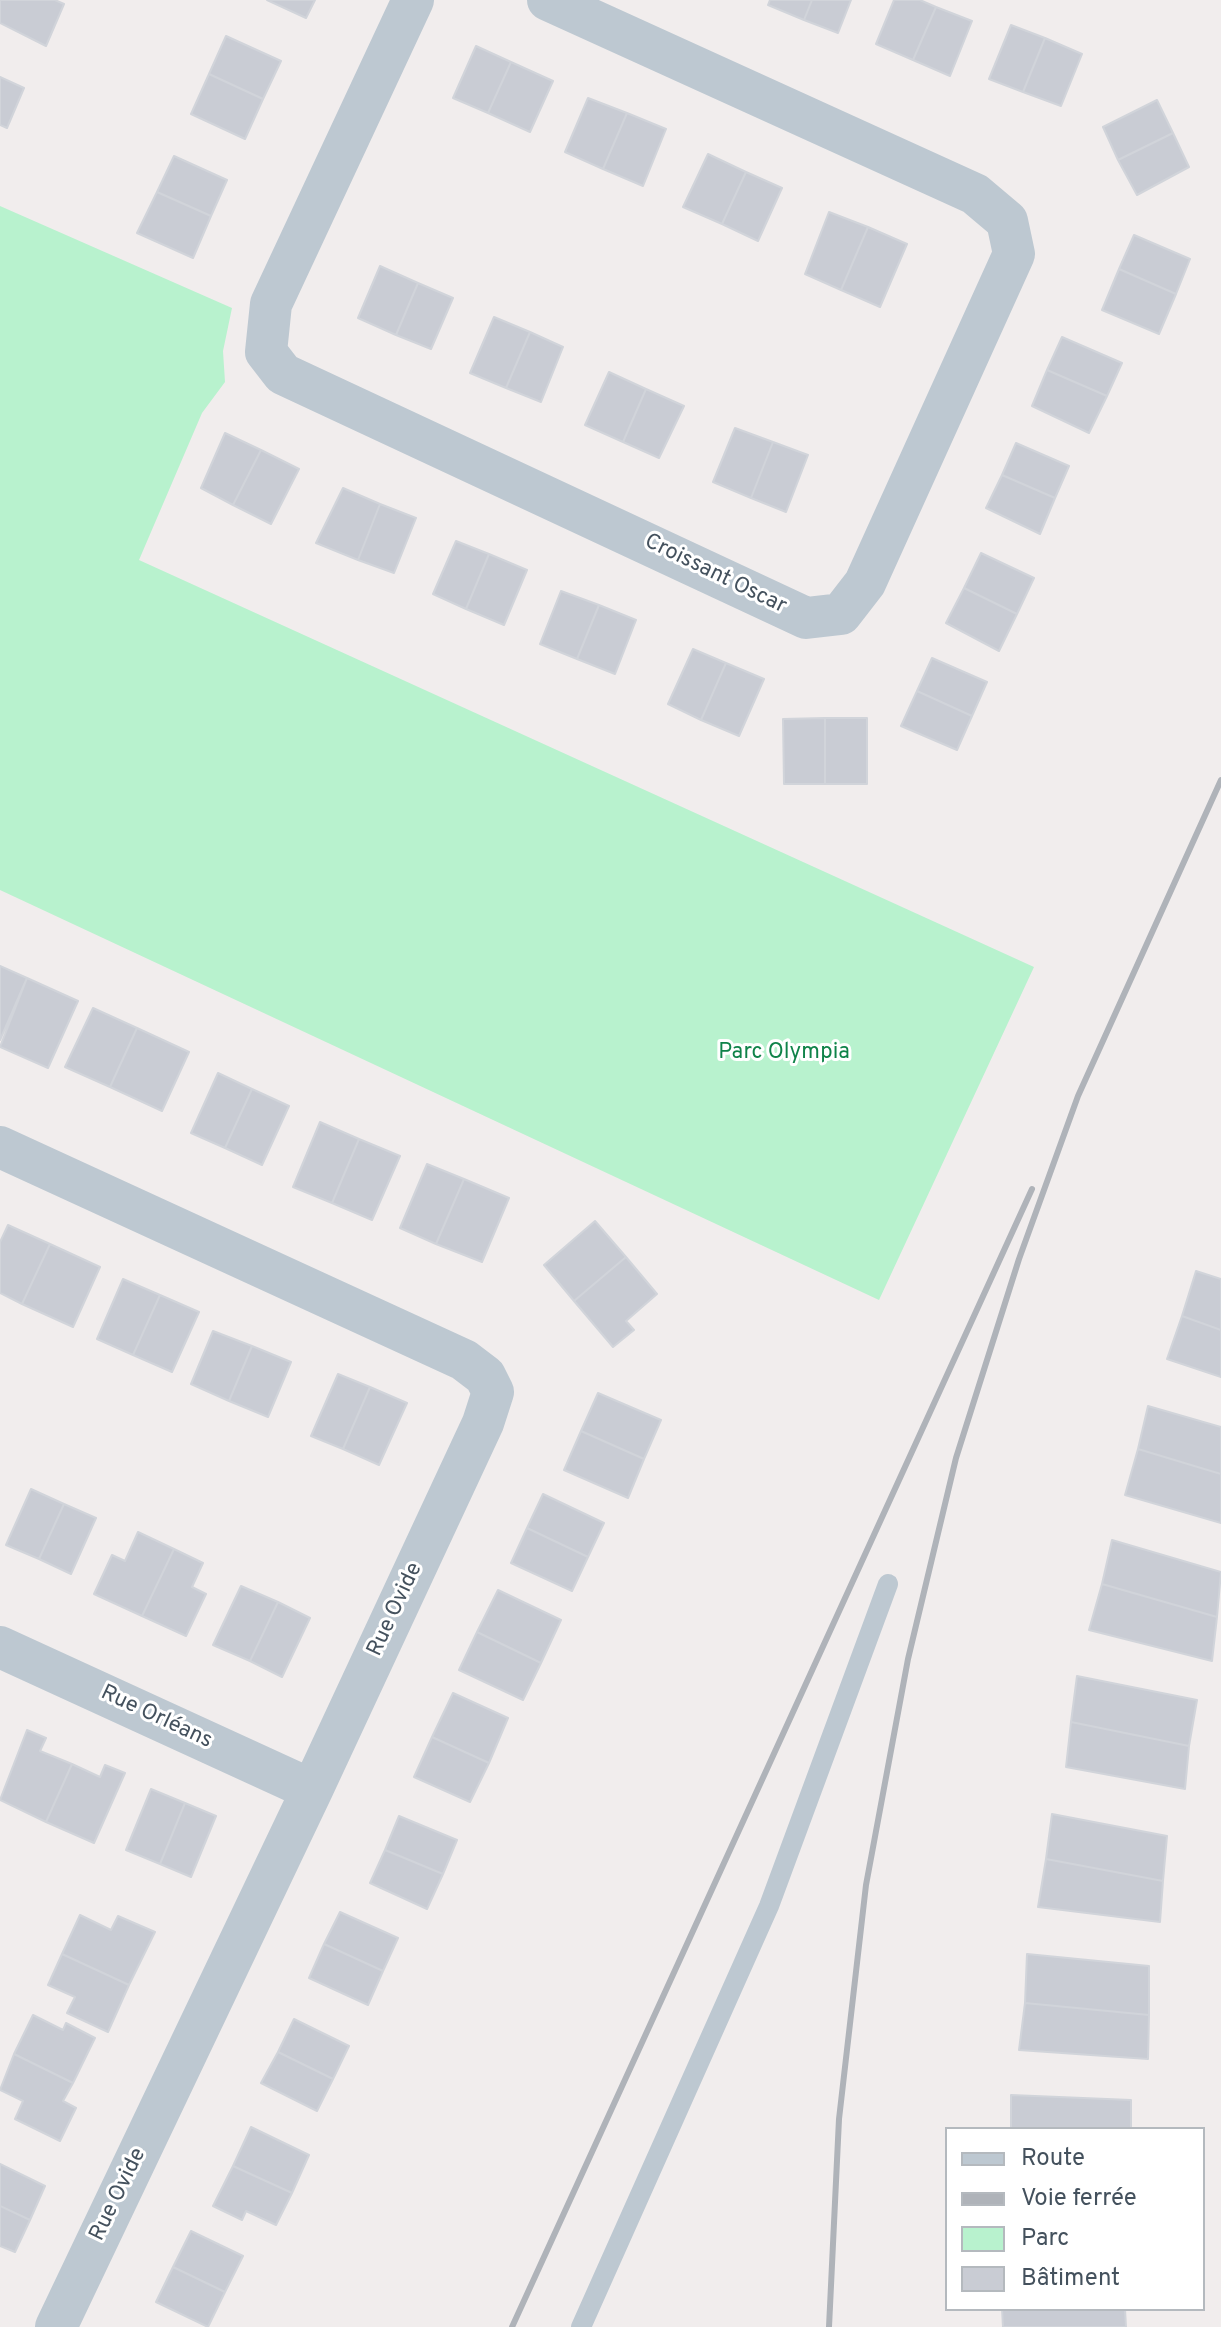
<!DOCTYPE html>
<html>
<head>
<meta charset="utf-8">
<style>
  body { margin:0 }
  #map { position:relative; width:1221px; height:2327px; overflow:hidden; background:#f1eded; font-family:Overpass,sans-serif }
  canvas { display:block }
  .legend { position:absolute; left:945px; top:2127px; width:260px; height:184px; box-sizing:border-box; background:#fff; border:2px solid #b4b9be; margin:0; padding:10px 14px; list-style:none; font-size:24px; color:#44515d }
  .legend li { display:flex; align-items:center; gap:16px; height:40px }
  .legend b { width:40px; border:2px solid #b4b9be }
</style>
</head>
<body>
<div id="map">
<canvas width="1221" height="2327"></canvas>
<ul class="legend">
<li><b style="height:10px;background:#bdc8d1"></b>Route</li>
<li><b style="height:10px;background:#afb3b9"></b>Voie ferrée</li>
<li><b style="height:22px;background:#b8f2ce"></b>Parc</li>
<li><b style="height:22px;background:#c9ccd4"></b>Bâtiment</li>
</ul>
</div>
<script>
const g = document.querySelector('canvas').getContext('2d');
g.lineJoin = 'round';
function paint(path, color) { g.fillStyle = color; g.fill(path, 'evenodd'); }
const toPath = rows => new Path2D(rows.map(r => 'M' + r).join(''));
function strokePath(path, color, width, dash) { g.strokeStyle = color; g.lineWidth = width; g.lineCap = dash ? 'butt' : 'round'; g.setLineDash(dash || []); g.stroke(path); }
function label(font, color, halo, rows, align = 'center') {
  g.font = font + ' Overpass,sans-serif'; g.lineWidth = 6; g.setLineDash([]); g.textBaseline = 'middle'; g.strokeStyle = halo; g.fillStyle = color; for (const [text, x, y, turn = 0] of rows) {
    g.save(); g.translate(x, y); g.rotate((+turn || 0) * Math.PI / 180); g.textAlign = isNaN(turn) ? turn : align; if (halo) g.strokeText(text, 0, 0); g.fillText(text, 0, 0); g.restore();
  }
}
paint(toPath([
  [0,206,232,308,223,351,225,382,202,413,139,560,1034,967,879,1300,0,890]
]), '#b8f2ce');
const building = toPath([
  [0,0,55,0,64,4,46,46,0,23,0,0],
  [267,0,315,0,306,18,267,0],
  [770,0,812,0,804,20,768,5,770,0],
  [812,0,851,0,838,33,804,20,812,0],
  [894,0,920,0,936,7,913,60,876,44,894,0],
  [936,7,972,21,950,76,913,60,936,7],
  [1011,25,1045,38,1023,92,989,79,1011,25],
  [226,36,281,61,263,99,209,74,226,36],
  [1045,38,1082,54,1061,106,1023,92,1045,38],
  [476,46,511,62,488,113,453,98,476,46],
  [511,62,553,81,530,132,488,113,511,62],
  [209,74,263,99,245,139,191,114,209,74],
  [0,77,24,88,7,128,0,125,0,77],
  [588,98,627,113,603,169,565,152,588,98],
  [1157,100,1173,133,1118,160,1103,127,1157,100],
  [627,113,666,129,643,186,603,169,627,113],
  [1173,133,1189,167,1137,195,1118,160,1173,133],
  [708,154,746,172,722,224,683,207,708,154],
  [174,156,227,180,211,216,157,192,174,156],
  [746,172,782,188,758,241,722,224,746,172],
  [157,192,211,216,193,258,137,233,157,192],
  [829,212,868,227,841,290,805,274,829,212],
  [868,227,907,244,880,307,841,290,868,227],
  [1134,235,1190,259,1176,294,1119,269,1134,235],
  [380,266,418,283,396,335,358,318,380,266],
  [1119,269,1176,294,1159,334,1102,310,1119,269],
  [418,283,453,298,431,349,396,335,418,283],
  [494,317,530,332,506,388,470,373,494,317],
  [530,332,563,347,541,402,506,388,530,332],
  [1062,337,1122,363,1107,396,1047,370,1062,337],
  [1047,370,1107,396,1089,433,1032,406,1047,370],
  [609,372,646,389,623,442,585,425,609,372],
  [646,389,684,406,659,458,623,442,646,389],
  [735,428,773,442,751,498,713,482,735,428],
  [225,433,261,450,233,505,201,488,225,433],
  [773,442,808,455,786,512,751,498,773,442],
  [1016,443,1069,466,1055,498,1002,475,1016,443],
  [261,450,299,469,271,524,233,505,261,450],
  [1002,475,1055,498,1040,534,986,508,1002,475],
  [343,488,380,504,358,560,316,543,343,488],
  [380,504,416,518,394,573,358,560,380,504],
  [456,541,489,554,466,609,433,594,456,541],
  [981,553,1034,578,1017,614,964,588,981,553],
  [489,554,527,570,504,625,466,609,489,554],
  [964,588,1017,614,999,651,946,623,964,588],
  [561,591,599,605,577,659,540,644,561,591],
  [599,605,636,620,615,674,577,659,599,605],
  [693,649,726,663,701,720,668,704,693,649],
  [932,658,987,682,972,716,917,691,932,658],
  [726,663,764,679,739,736,701,720,726,663],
  [917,691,972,716,957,750,901,726,917,691],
  [825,718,825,784,784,784,783,719,825,718],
  [825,718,867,718,867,784,825,784,825,718],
  [0,966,27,978,0,1040,0,966],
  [27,978,78,1001,48,1068,0,1047,27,978],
  [93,1008,137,1028,110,1087,65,1067,93,1008],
  [137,1028,189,1052,162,1111,110,1087,137,1028],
  [218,1073,252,1089,225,1148,191,1133,218,1073],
  [252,1089,289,1106,262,1165,225,1148,252,1089],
  [320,1122,359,1139,332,1203,293,1187,320,1122],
  [359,1139,400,1156,372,1220,332,1203,359,1139],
  [427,1164,464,1179,436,1244,400,1228,427,1164],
  [464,1179,509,1198,482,1262,436,1244,464,1179],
  [595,1221,626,1257,574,1301,544,1265,595,1221],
  [8,1225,50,1244,22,1304,0,1293,0,1242,8,1225],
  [50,1244,100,1267,73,1327,22,1304,50,1244],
  [626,1257,657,1294,626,1321,634,1330,613,1347,574,1301,626,1257],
  [1196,1271,1221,1279,1221,1330,1182,1316,1196,1271],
  [123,1279,160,1295,133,1355,97,1339,123,1279],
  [160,1295,199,1312,172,1372,133,1355,160,1295],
  [1182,1316,1221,1330,1221,1377,1167,1359,1182,1316],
  [213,1331,252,1346,229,1401,191,1384,213,1331],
  [252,1346,291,1362,268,1417,229,1401,252,1346],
  [338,1374,370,1387,343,1449,311,1436,338,1374],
  [370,1387,407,1403,379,1465,343,1449,370,1387],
  [598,1393,661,1420,644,1459,581,1431,598,1393],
  [1148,1406,1221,1427,1221,1474,1138,1449,1148,1406],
  [581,1431,644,1459,628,1498,564,1470,581,1431],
  [1138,1449,1221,1474,1221,1523,1125,1495,1138,1449],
  [31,1489,64,1504,39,1559,6,1545,31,1489],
  [543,1494,604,1523,588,1557,527,1528,543,1494],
  [64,1504,96,1518,71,1574,39,1559,64,1504],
  [527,1528,588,1557,572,1591,511,1563,527,1528],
  [138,1532,174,1549,142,1616,94,1594,112,1555,125,1561,138,1532],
  [1112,1540,1221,1572,1217,1617,1102,1584,1112,1540],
  [174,1549,203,1563,192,1587,206,1594,186,1636,142,1616,174,1549],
  [1102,1584,1217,1617,1212,1661,1089,1630,1102,1584],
  [241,1586,278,1602,250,1661,213,1645,241,1586],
  [498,1590,561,1620,541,1663,477,1632,498,1590],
  [278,1602,310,1618,282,1677,250,1661,278,1602],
  [477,1632,541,1663,523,1700,459,1670,477,1632],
  [1077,1676,1197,1700,1189,1746,1071,1722,1077,1676],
  [453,1693,508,1718,489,1763,432,1737,453,1693],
  [1071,1722,1189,1746,1185,1789,1066,1767,1071,1722],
  [27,1730,46,1738,40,1751,72,1764,46,1822,0,1800,27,1730],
  [432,1737,489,1763,470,1802,414,1777,432,1737],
  [72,1764,100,1777,105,1765,125,1773,94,1843,46,1822,72,1764],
  [151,1789,185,1803,160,1864,126,1850,151,1789],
  [185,1803,216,1816,191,1877,160,1864,185,1803],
  [1052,1814,1167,1836,1163,1881,1046,1859,1052,1814],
  [399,1816,457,1840,443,1874,385,1850,399,1816],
  [385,1850,443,1874,427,1909,370,1883,385,1850],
  [1046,1859,1163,1881,1160,1922,1038,1907,1046,1859],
  [340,1912,398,1938,383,1971,324,1944,340,1912],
  [80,1915,111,1930,118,1916,155,1932,129,1985,62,1954,80,1915],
  [324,1944,383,1971,368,2005,309,1978,324,1944],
  [62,1954,129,1985,108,2032,67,2013,75,1997,48,1985,62,1954],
  [1027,1954,1149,1966,1149,2015,1025,2003,1027,1954],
  [1025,2003,1149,2015,1148,2059,1019,2050,1025,2003],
  [33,2015,63,2030,66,2023,95,2038,73,2083,14,2054,33,2015],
  [294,2019,349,2046,333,2079,278,2052,294,2019],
  [278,2052,333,2079,317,2111,261,2083,278,2052],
  [14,2054,73,2083,63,2101,76,2108,60,2141,15,2119,23,2101,0,2090,14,2054],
  [1011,2095,1131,2100,1131,2129,1011,2129,1011,2095],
  [251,2127,309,2155,292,2193,233,2166,251,2127],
  [0,2164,45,2186,30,2220,0,2206,0,2164],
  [233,2166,292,2193,276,2225,246,2211,242,2220,213,2206,233,2166],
  [0,2206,30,2220,15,2252,0,2246,0,2206],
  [191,2231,243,2256,225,2292,173,2267,191,2231],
  [173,2267,225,2292,208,2327,156,2302,173,2267],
  [1002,2309,1125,2309,1126,2327,1003,2327,1002,2309]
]);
paint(building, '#c9ccd4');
strokePath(building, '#d1d4da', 2);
strokePath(toPath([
  [581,2327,769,1906,888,1584]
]), '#bdc8d1', 20);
strokePath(toPath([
  [413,0,271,304,266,352,283,374,806,618,841,614,865,583,1014,254,1007,221,975,194,548,0],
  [0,1147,464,1360,485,1376,493,1392,483,1423,312,1790,56,2327],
  [0,1647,312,1790]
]), '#bdc8d1', 42);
strokePath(toPath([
  [512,2327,1032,1189],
  [829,2327,839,2119,866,1885,908,1659,956,1458,1019,1259,1078,1096,1221,780]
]), '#afb3b9', 6);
label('22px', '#44515d', '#fff', [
  ["Croissant Oscar",715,575,26],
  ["Rue Ovide",396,1610,-65],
  ["Rue Orléans",156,1718,25],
  ["Rue Ovide",119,2195,-64]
]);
label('22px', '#0f8349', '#fff', [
  ["Parc Olympia",784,1054]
]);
</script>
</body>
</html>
